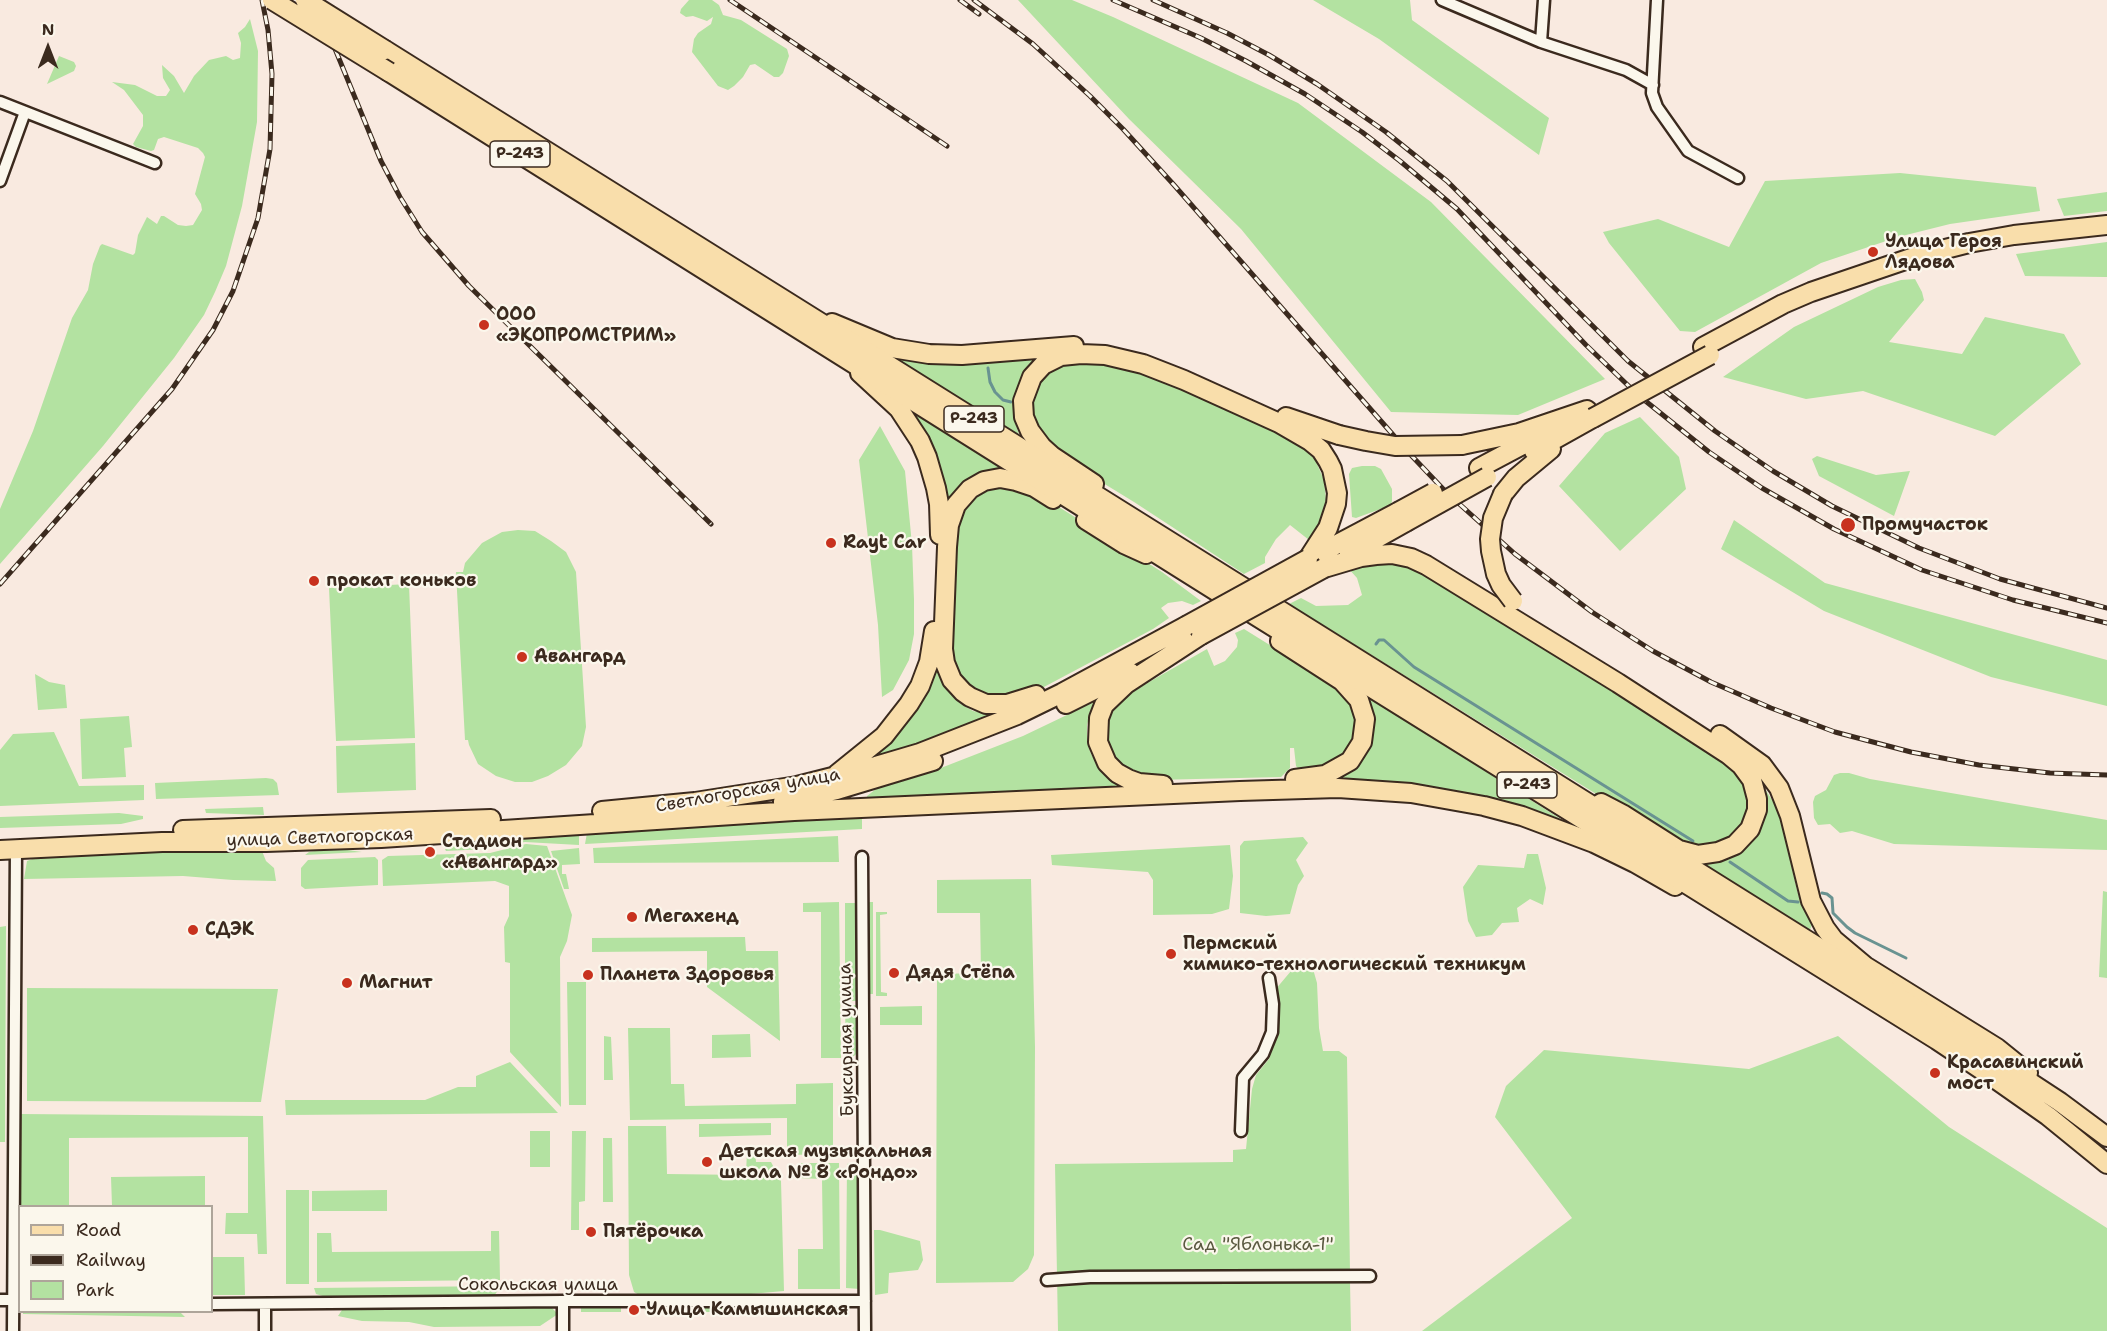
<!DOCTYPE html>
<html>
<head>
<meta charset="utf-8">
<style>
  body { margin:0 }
  #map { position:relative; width:2107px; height:1331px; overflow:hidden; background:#f9eae0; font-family:"Shantell Sans",sans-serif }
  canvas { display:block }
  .legend { position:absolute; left:18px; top:1205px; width:195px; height:108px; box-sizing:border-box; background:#fbf7ec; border:2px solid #aea59a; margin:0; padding:8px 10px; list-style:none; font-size:18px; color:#3b2a1e }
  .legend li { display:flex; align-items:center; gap:12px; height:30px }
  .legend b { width:30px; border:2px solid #aea59a }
  .north { position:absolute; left:18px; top:18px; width:60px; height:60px; -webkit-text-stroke:4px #fbf7ec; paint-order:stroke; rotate:0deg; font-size:16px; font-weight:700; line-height:24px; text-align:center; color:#3b2a1e }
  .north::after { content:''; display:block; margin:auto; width:21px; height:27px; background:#3b2a1e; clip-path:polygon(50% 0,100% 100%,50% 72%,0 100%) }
</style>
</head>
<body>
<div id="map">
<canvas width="2107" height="1331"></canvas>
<ul class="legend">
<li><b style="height:8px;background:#f9deab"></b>Road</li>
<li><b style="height:8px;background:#3b2a1e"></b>Railway</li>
<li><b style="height:16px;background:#b3e2a1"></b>Park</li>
</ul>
<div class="north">N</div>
</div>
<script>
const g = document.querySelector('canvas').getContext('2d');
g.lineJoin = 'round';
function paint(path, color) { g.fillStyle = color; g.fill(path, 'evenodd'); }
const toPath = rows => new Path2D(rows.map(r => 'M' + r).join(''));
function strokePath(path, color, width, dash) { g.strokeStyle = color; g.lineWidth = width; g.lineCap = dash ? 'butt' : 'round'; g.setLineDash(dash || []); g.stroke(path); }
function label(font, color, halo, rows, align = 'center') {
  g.font = font + ' "Shantell Sans",sans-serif'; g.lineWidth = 4.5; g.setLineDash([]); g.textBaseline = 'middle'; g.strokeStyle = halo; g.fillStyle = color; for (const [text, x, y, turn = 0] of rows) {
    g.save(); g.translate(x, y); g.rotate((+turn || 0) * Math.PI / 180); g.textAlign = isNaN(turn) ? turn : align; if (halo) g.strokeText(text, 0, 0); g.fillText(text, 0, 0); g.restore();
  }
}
paint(toPath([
  [689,0,712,0,719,5,723,15,741,20,787,49,789,56,783,73,779,77,774,77,755,64,750,65,743,77,734,86,728,90,718,86,692,52,694,39,698,33,711,24,713,17,707,21,693,16,686,17,680,13,681,9],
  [1018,0,1072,0,1113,17,1298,103,1431,202,1605,379,1518,415,1391,412,1241,229,1129,119],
  [1313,0,1410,0,1412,20,1549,118,1539,155,1379,39],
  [250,19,258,51,257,122,242,206,226,266,215,292,204,315,174,358,103,446,0,564,0,509,33,431,72,318,88,290,93,264,100,246,102,244,133,255,135,253,138,235,147,217,157,224,161,216,164,216,178,225,186,226,193,225,202,210,201,204,195,194,205,157,203,153,198,148,164,137,158,139,154,150,151,151,136,147,133,144,143,126,143,115,124,90,112,82,135,85,157,96,166,96,170,90,163,78,162,65,174,76,184,93,194,76,209,60,226,56,233,60,240,58,241,43,238,33,245,27],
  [59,56,74,62,76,66,74,71,47,84],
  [1900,173,2036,187,2040,211,1950,224,1898,237,1821,263,1695,332,1680,331,1609,243,1603,232,1658,219,1729,247,1765,181],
  [2107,192,2107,211,2064,216,2057,199],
  [2107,242,2107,277,2105,277,2025,276,2016,254],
  [1915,279,1922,292,1924,300,1889,342,1962,354,1985,317,2064,334,2081,364,1995,436,1863,391,1806,399,1723,377,1794,327,1878,287,1901,280],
  [1041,353,1021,382,1014,404,1013,414,1020,439,892,362,894,356],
  [1062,362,1118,364,1250,418,1301,444,1314,457,1324,480,1326,500,1323,517,1315,533,1309,540,1290,525,1276,539,1265,557,1265,563,1244,574,1134,502,1054,453,1041,442,1027,406,1031,385],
  [910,407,1007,468,1007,472,947,508,909,410],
  [1640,417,1679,457,1686,489,1620,551,1559,486,1605,433],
  [880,426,905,471,912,545,914,600,914,634,909,660,893,690,882,697,878,625,859,460],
  [1817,456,1876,475,1910,471,1894,516,1819,476,1812,459],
  [1362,466,1375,466,1381,469,1392,489,1392,501,1391,505,1386,507,1356,518,1352,517,1349,474,1352,468],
  [997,484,1051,502,1162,572,1201,601,1193,605,1182,601,1168,603,1161,608,1169,618,1153,629,1027,696,972,695,949,661,955,522,963,503],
  [1734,520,1825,583,2107,660,2107,706,1991,677,1824,611,1721,549],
  [518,530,535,531,551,541,566,552,576,572,586,727,582,746,566,765,548,776,532,782,515,782,496,776,478,764,469,745,468,740,465,740,456,572,463,572,465,563,482,543,502,532],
  [1379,561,1410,564,1736,767,1753,803,1740,834,1713,848,1677,844,1289,604,1301,598,1316,606,1348,605,1362,595,1357,578,1348,568],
  [409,584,415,738,336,741,329,588],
  [1244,629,1334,685,1347,697,1354,710,1355,724,1351,748,1336,763,1302,773,1296,766,1294,748,1290,748,1290,768,1281,777,1154,780,1115,768,1099,726,1108,711,1126,696,1149,682,1207,649,1214,666,1225,661,1237,647,1238,640,1235,633],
  [936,665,945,686,961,704,973,711,994,715,988,720,868,762],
  [35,674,49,682,65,685,67,708,38,710],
  [1358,692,1373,700,1597,842,1563,828,1323,782,1353,765],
  [1094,702,1097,704,1090,714,1087,725,1087,742,1091,754,1105,776,1118,784,1119,789,867,800,867,796,876,789,928,773,1023,736],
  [129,716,132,747,124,748,126,777,82,779,80,719],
  [54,732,79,786,144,785,144,800,0,806,0,750,13,734],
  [415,743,416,790,337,793,336,746],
  [1840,773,1849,773,1870,779,2107,820,2107,850,1894,844,1852,831,1840,833,1830,824,1818,825,1814,818,1813,802,1815,796,1826,790,1834,775],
  [266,778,273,779,277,783,279,795,156,799,155,783],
  [1760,781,1774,803,1780,816,1797,890,1801,904,1812,925,1809,932,1698,861,1741,849],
  [263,807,264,815,206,813,205,809],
  [119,813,143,816,143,819,121,824,0,828,0,817],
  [862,814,862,829,585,844,587,833],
  [576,833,579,835,579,845,525,842,486,849,446,851,445,849,459,841],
  [838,836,839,862,594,863,593,848],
  [1303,837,1308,843,1296,860,1304,876,1298,885,1290,914,1266,916,1240,913,1240,846,1244,841],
  [526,844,547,846,572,915,567,941,560,957,561,1107,510,1052,510,963,505,962,504,927,509,916,509,886,495,881,383,886,382,860,388,856,490,853],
  [1230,845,1233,876,1229,909,1212,914,1153,915,1153,880,1148,872,1052,865,1051,855],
  [579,848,580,864,562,865,562,874,566,874,569,889,564,889,551,851],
  [326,849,340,849,362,852,305,855,309,852],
  [262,851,266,861,274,868,276,881,233,880,183,876,24,879,27,861,51,852],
  [1527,854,1538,854,1546,888,1543,905,1530,899,1517,908,1519,922,1502,923,1492,935,1476,937,1468,921,1463,887,1478,865,1524,868],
  [375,857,378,860,378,885,305,889,301,886,301,868,308,860],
  [1031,879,1035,1047,1034,1255,1028,1269,1013,1282,936,1283,937,974,981,973,980,913,937,913,937,880],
  [2103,891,2107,892,2107,978,2099,977],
  [839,902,841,1058,821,1058,821,912,803,912,803,903],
  [868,902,873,902,873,994,869,994],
  [845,903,857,903,857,1001,845,1001],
  [876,912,887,912,887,914,880,915,881,992,887,993,887,996,876,996],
  [6,926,5,1142,0,1142,0,927],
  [745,937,746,951,778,951,780,1041,707,987,707,951,592,952,592,938],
  [1313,969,1317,983,1319,1028,1323,1051,1339,1051,1347,1057,1350,1273,1341,1281,1350,1282,1351,1331,1058,1331,1055,1164,1233,1162,1233,1150,1246,1149,1252,1089,1256,1075,1269,1059,1276,1033,1275,990,1291,971],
  [567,982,586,982,586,1105,569,1105],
  [27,988,278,989,261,1102,27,1101],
  [845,1005,858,1005,858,1052,853,1057,846,1058],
  [922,1006,922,1025,880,1025,880,1007],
  [628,1028,670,1028,671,1084,684,1084,685,1106,796,1104,796,1084,833,1083,833,1154,787,1155,787,1118,630,1120],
  [750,1034,751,1057,712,1058,712,1035],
  [604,1036,611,1037,613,1080,604,1080],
  [1838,1036,1949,1127,2107,1228,2107,1331,1422,1331,1572,1218,1495,1117,1506,1086,1544,1050,1749,1069],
  [510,1062,558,1113,286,1115,285,1100,425,1100,458,1087,476,1087,476,1076],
  [20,1114,263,1116,267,1254,258,1254,257,1234,225,1234,226,1213,248,1213,248,1137,69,1138,69,1206,20,1206],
  [771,1123,771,1135,699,1137,699,1124],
  [628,1126,666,1126,667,1174,746,1175,747,1150,755,1151,756,1162,771,1162,781,1181,784,1291,728,1296,643,1297,634,1292,629,1275],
  [530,1131,550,1131,550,1167,530,1167],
  [572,1131,586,1131,585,1201,579,1202,579,1230,571,1230],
  [603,1138,612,1138,613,1202,603,1202],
  [798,1163,839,1163,840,1289,798,1289,798,1249,823,1249,822,1179,798,1178],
  [850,1163,856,1164,860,1172,860,1289,846,1288,847,1164],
  [205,1176,205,1206,112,1206,111,1177],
  [286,1190,309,1190,309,1284,286,1284],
  [387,1190,387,1211,312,1211,312,1191],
  [874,1230,880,1230,920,1241,923,1260,918,1270,889,1273,888,1293,875,1295],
  [491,1231,499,1231,500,1280,317,1282,317,1233,331,1233,332,1252,491,1251],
  [212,1257,244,1257,245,1295,212,1295],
  [501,1286,494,1296,326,1297,316,1294,314,1288],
  [541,1306,551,1307,558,1314,540,1326,434,1327,409,1322,362,1321,338,1316,342,1310,347,1309],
  [581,1306,621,1307,621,1312,581,1312],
  [645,1307,841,1307,841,1312,645,1312],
  [23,1312,180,1312,185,1317,23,1314]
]), '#b3e2a1');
strokePath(toPath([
  [988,368,990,382,995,392,1003,400,1011,402],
  [1376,644,1379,640,1384,640,1414,667,1693,841],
  [1730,862,1788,901,1798,902],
  [1822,893,1827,894,1832,898,1833,913,1847,927,1855,933,1906,958]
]), '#699391', 3);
const minor = toPath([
  [1442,0,1541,42,1626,70,1653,85],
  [1657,0,1652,93,1657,107,1688,151,1738,178],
  [1541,42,1544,0],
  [0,102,155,163],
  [0,181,25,112],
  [862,857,865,1331],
  [1241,1131,1243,1078,1263,1054,1272,1032,1273,1004,1269,978],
  [1047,1280,1090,1277,1370,1276],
  [0,1300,19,1300],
  [563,1301,563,1331],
  [212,1304,563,1301,865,1301],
  [13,1331,16,849],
  [265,1331,265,1304]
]);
const primary = toPath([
  [832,323,892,348,929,354,962,355,1074,346],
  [1703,347,1783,304,1811,292,1914,257,1969,243,2014,235,2107,225],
  [860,373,899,409,920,441,927,457,936,488,939,504,940,535],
  [1286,417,1339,435],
  [1462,445,1519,433,1587,410],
  [1534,451,1593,418],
  [1479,468,1543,434],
  [1094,484,1052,456,1042,447,1030,431,1024,417,1023,401,1032,377,1043,365,1061,356,1081,354,1105,355,1143,364,1184,380,1279,423,1310,441,1321,450,1328,461,1332,469,1337,493,1336,504,1328,528,1308,559],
  [1503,494,1516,478,1551,449],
  [1086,520,1124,544,1146,554],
  [1349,554,1406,522],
  [1313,557,1398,512],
  [1324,568,1361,557,1376,555,1392,554,1411,558,1426,565,1618,683,1729,755,1741,765,1752,780,1757,799,1757,810,1750,829,1735,845,1718,852,1698,855,1679,850,1624,815,1601,803],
  [1280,641,1342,681,1359,700,1365,719,1362,742,1350,761,1325,775,1295,779],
  [1036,695,1007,704,986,704,970,697,963,692,952,680,945,663,943,649,947,547,949,525,956,505,970,489,984,481,1000,478,1016,481,1034,487,1053,499],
  [1066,704,1130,672],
  [1720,735,1762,765,1779,788,1790,816,1811,901,1825,928,1834,940,1865,966,1997,1048,2028,1073],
  [837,774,884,736,909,704,920,686,929,662,934,631],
  [1163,785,1139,783,1128,779,1117,773,1107,763,1098,742,1099,718,1104,705,1126,684,1201,635],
  [783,802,837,790,933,761],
  [602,811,695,802,797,786,876,766,920,753,1017,715,1062,693,1186,626],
  [183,830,491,819],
  [0,850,162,842,266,842,381,838,794,811,1240,791,1338,788,1411,793,1484,806,1522,816,1594,843,1635,863,1675,886]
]);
const trunk = toPath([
  [385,50,1944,1026,2060,1102,2107,1137],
  [389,72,1219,593,1937,1040,1991,1076,2048,1116,2107,1164]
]);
strokePath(minor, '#3b2a1e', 15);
strokePath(primary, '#3b2a1e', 22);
strokePath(trunk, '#3b2a1e', 22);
strokePath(minor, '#fbf7ec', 10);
strokePath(primary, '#f9deab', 18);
strokePath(trunk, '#f9deab', 18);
const rail = toPath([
  [315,0,381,161,400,197,422,232,469,286,711,524],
  [730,0,947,146],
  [960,0,979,14],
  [974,0,1033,44,1090,96,1123,129,1174,185,1409,453,1446,492,1515,554,1592,612,1653,651,1711,682,1771,708,1835,732,1911,752,1979,765,2050,773,2107,775],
  [1113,0,1201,38,1246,61,1305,94,1362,132,1400,161,1457,209,1586,345,1638,395,1709,452,1762,488,1834,529,1922,570,2013,600,2107,623],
  [1153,0,1227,33,1269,55,1317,84,1386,132,1447,181,1628,361,1715,431,1773,471,1832,506,1919,548,2000,579,2107,608],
  [0,584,172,389,213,330,233,291,258,218,270,149,272,74,268,30,262,0]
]);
strokePath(rail, '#3b2a1e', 5);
strokePath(rail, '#fbf7ec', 3, [9]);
const primaryBridge = toPath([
  [1593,418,1710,355],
  [1339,435,1366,441,1395,446,1462,445],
  [1503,494,1493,518,1490,539,1491,551,1496,574,1501,585,1513,601],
  [1398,512,1433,493],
  [1406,522,1487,477],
  [1186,626,1308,559],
  [1201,635,1324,568]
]);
const trunkBridge = toPath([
  [272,0,389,72],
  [305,0,385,50]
]);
strokePath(primaryBridge, '#3b2a1e', 22, []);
strokePath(trunkBridge, '#3b2a1e', 22, []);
strokePath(primaryBridge, '#f9deab', 18);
strokePath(trunkBridge, '#f9deab', 18);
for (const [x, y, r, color] of [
  [1873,252,6,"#c8321e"],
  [484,325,6,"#c8321e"],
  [1848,525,8,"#c8321e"],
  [831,543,6,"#c8321e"],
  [314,581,6,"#c8321e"],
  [522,657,6,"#c8321e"],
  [430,852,6,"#c8321e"],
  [632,917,6,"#c8321e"],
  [193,930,6,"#c8321e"],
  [1171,954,6,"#c8321e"],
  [894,973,6,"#c8321e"],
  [588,975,6,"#c8321e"],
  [347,983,6,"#c8321e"],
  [1935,1073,6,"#c8321e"],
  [707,1162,6,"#c8321e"],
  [591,1232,6,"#c8321e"],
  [634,1310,6,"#c8321e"]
]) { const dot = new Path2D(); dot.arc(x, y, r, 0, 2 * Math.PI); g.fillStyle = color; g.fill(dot); strokePath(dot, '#fbf7ec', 2); }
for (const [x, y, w] of [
  [520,154,60],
  [974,419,60],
  [1527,785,60]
]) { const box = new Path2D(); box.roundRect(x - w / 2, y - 13, w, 26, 4.5); g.fillStyle = '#fbf7ec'; g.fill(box); strokePath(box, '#3b2a1e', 1.5); }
label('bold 16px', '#3b2a1e', null, [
  ["Р-243",520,154],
  ["Р-243",974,419],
  ["Р-243",1527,785]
]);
label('bold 18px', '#3b2a1e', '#fbf7ec', [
  ["Улица Героя",1885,242],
  ["Лядова",1885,263],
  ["ООО",496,315],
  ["«ЭКОПРОМСТРИМ»",496,336],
  ["Промучасток",1862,525],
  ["Rayt Car",843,543],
  ["прокат коньков",326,581],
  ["Авангард",534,657],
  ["Стадион",442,842],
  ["«Авангард»",442,863],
  ["Мегахенд",644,917],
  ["СДЭК",205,930],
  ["Пермский",1183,944],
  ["химико-технологический техникум",1183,965],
  ["Дядя Стёпа",906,973],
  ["Планета Здоровья",600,975],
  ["Магнит",359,983],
  ["Красавинский",1947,1063],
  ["мост",1947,1084],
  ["Детская музыкальная",719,1152],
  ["школа № 8 «Рондо»",719,1173],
  ["Пятёрочка",603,1232],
  ["Улица Камышинская",646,1310]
], 'left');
label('18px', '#3b2a1e', '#fbf7ec', [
  ["Светлогорская улица",748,791,-10],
  ["улица Светлогорская",320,838,-2],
  ["Буксирная улица",847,1040,-91],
  ["Сокольская улица",538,1285]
]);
label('18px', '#59583f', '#fbf7ec', [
  ["Сад \"Яблонька-1\"",1258,1245]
]);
</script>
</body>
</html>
